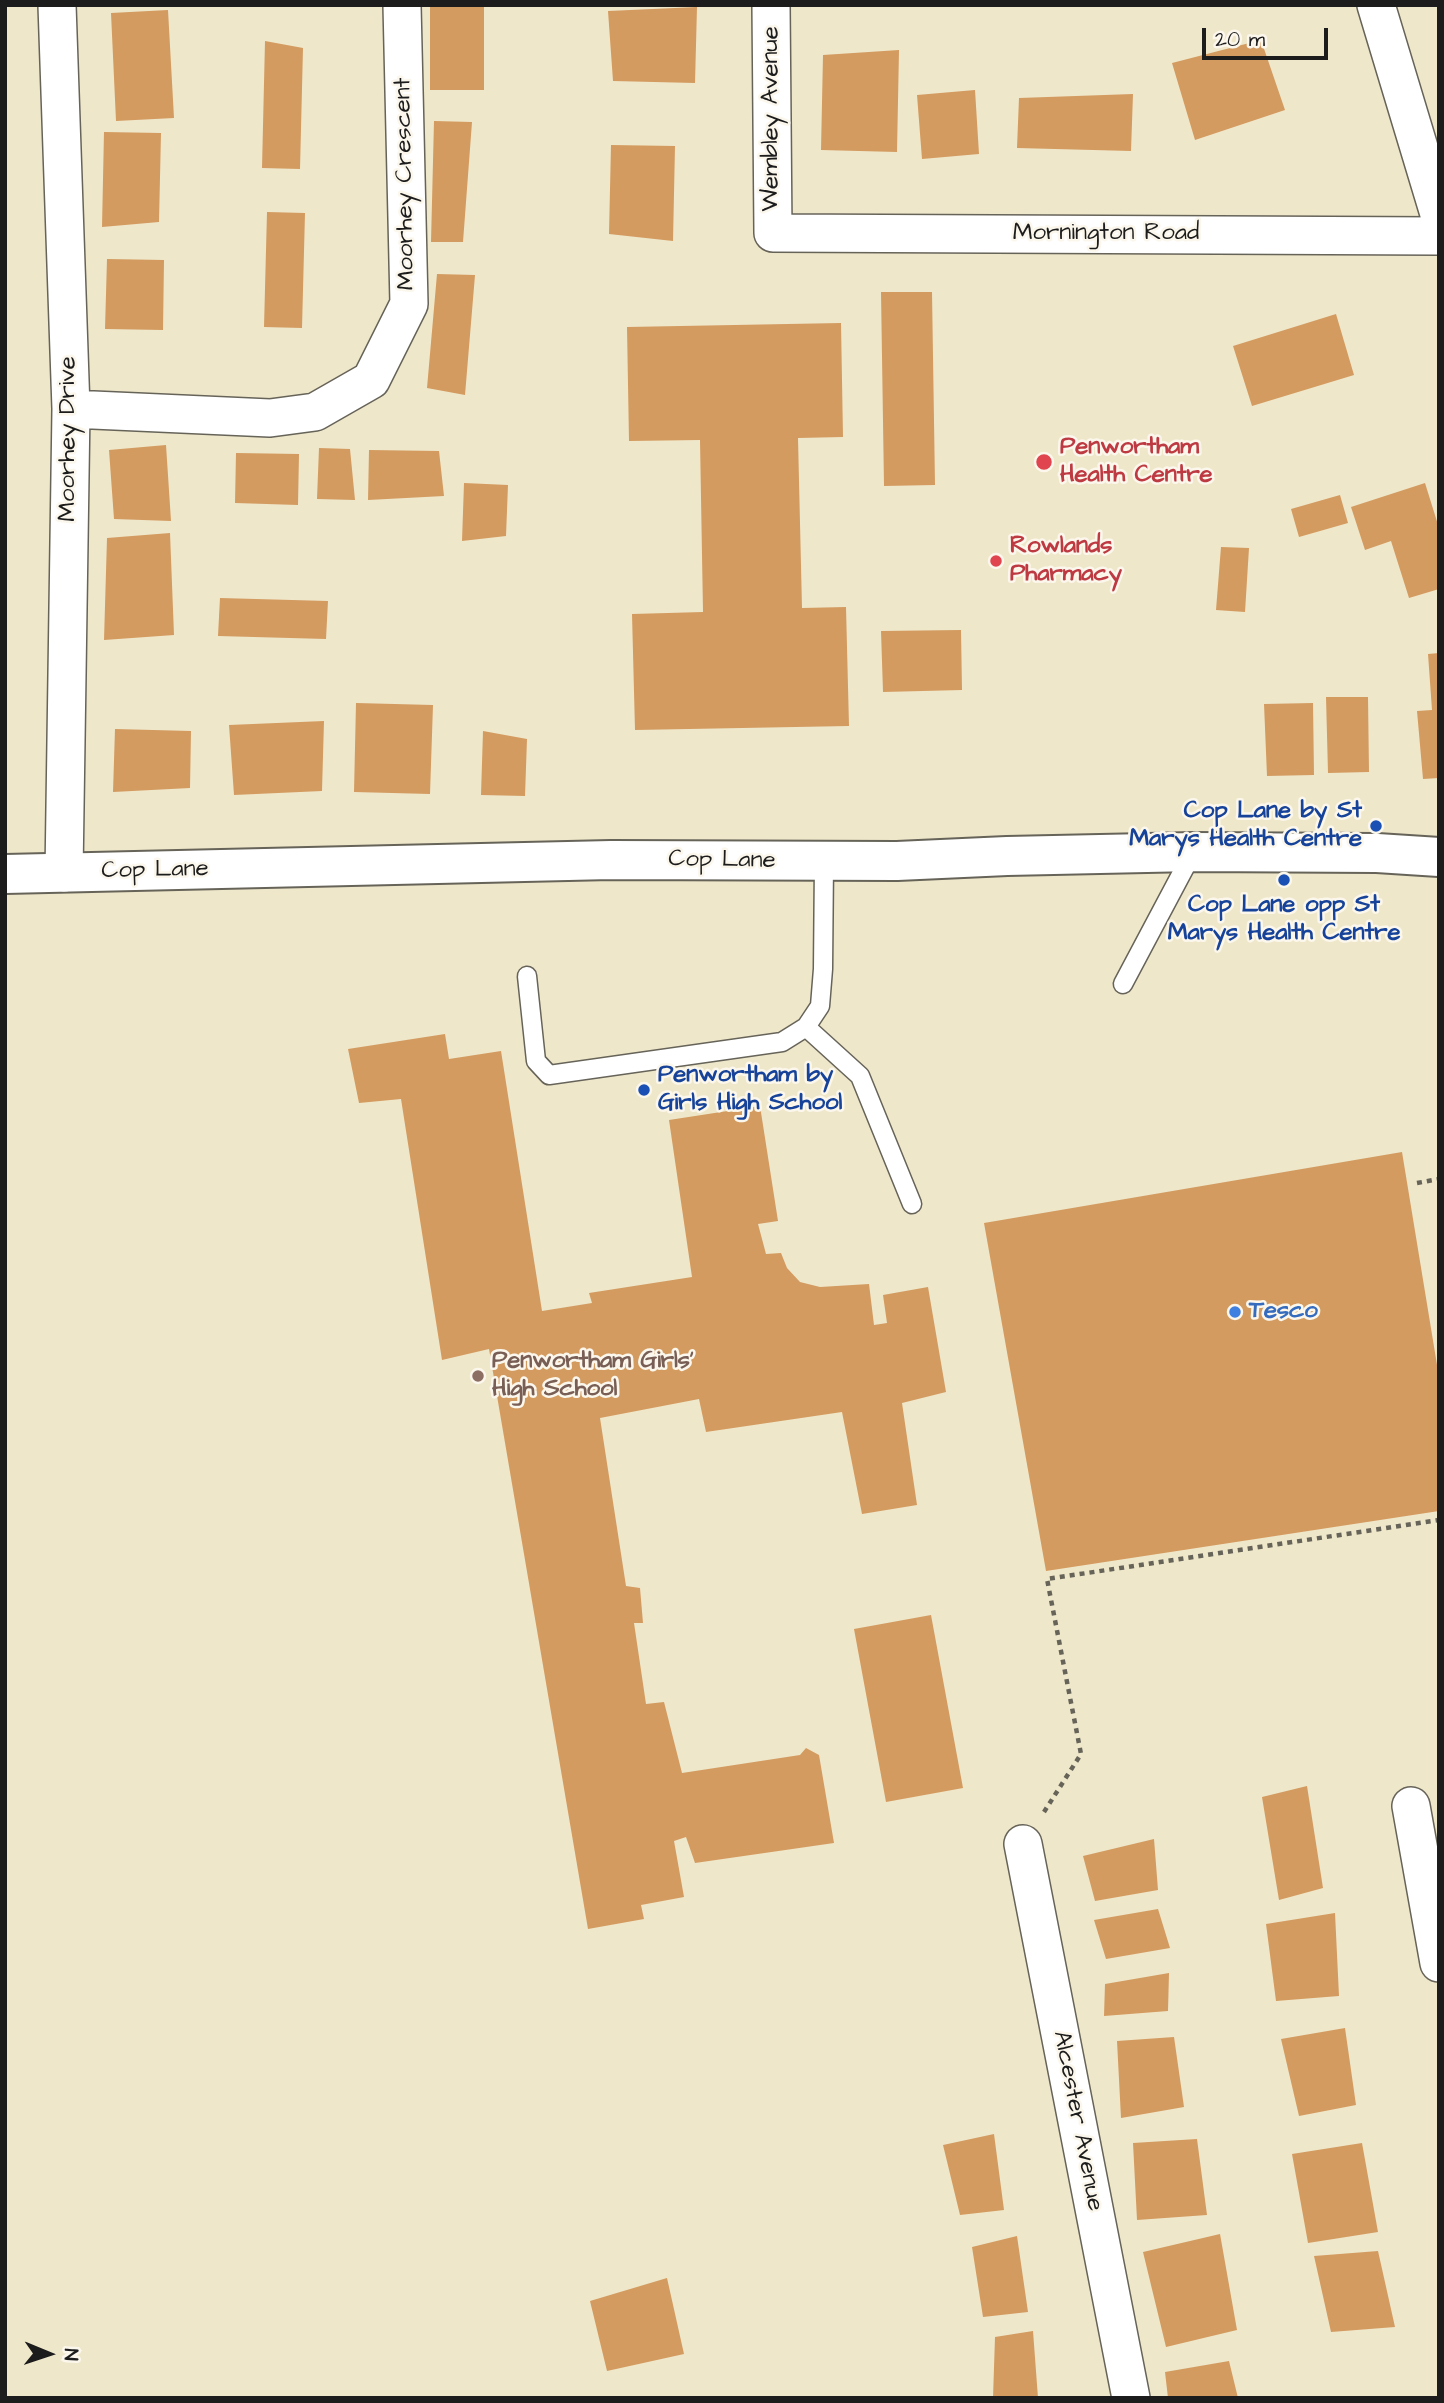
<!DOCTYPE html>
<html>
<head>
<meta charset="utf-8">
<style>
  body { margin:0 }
  #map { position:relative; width:1444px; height:2403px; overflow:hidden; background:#efe7ca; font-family:"Architects Daughter",sans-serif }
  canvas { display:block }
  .frame { position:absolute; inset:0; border:7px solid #1c1c1c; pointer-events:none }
  .north { position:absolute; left:14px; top:2319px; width:70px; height:70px; -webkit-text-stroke:5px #fbf7ec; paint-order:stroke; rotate:92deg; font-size:19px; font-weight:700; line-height:28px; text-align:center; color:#1c1c1c }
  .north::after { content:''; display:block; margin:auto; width:24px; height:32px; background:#1c1c1c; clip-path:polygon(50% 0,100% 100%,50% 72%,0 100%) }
  .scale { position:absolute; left:1202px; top:28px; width:126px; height:32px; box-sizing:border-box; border:4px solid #1c1c1c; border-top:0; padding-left:9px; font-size:21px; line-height:24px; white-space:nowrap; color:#1c1c1c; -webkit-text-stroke:5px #fbf7ec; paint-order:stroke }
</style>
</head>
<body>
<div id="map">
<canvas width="1444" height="2403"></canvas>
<div class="frame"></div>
<div class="north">N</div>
<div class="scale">20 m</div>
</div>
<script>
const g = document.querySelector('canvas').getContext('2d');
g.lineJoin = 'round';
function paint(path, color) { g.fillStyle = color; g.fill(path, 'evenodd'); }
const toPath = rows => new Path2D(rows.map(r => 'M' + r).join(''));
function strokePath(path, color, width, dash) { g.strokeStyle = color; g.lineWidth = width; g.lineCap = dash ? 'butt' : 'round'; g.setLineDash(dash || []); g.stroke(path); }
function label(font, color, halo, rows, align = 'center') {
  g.font = font + ' "Architects Daughter",sans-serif'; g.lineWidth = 5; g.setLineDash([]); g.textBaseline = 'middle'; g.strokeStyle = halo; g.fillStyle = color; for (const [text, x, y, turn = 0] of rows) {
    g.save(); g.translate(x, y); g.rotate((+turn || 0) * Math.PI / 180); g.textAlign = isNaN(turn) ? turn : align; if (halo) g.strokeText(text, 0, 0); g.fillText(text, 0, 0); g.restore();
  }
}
paint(toPath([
  [430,5,484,5,484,90,430,90],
  [697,7,695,83,613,81,608,11],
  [168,10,174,118,116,121,111,13],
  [1261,40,1285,110,1195,140,1172,63],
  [265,41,303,48,300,169,262,168],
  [899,50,897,152,821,150,823,55],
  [975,90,979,154,922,159,917,95],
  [1133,94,1131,151,1017,148,1019,98],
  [434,121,472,122,463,242,431,242],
  [104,132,161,133,159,222,102,227],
  [611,145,675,146,673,241,609,234],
  [267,212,305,213,302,328,264,327],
  [107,259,164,260,163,330,105,329],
  [437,274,475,275,465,395,427,388],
  [881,292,932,292,935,485,884,486],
  [1336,314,1354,375,1252,406,1233,346],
  [841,323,843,437,798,438,802,608,846,607,849,726,635,730,632,614,703,612,700,440,629,441,627,327],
  [166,445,171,521,114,519,109,450],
  [319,448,350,449,355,500,317,499],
  [369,450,439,451,444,496,368,500],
  [236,453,299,454,298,505,235,503],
  [464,483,508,485,506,536,462,541],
  [1425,483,1439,528,1439,589,1409,598,1391,541,1365,550,1351,507],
  [1340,495,1348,523,1299,537,1291,509],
  [170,533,174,635,104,640,107,538],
  [1221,547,1249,548,1245,612,1216,610],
  [220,598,328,601,326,639,218,636],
  [961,630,962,690,883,692,881,631],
  [1439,653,1439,778,1423,779,1417,711,1432,710,1428,654],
  [1326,697,1368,697,1369,772,1328,773],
  [356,703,433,705,430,794,354,792],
  [1313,703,1314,775,1267,776,1264,704],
  [324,721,322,791,234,795,229,725],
  [115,729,191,731,190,788,113,792],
  [483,731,527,739,525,796,481,795],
  [445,1034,449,1059,501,1051,542,1311,592,1303,589,1293,692,1277,669,1120,760,1106,778,1221,758,1224,766,1254,781,1253,787,1268,800,1282,820,1287,869,1284,874,1325,887,1323,883,1295,928,1287,946,1392,902,1403,917,1505,862,1514,842,1412,706,1432,699,1399,600,1418,626,1586,640,1588,643,1623,634,1623,646,1704,664,1702,682,1773,800,1755,806,1748,819,1755,834,1843,695,1863,686,1837,674,1841,684,1897,641,1905,644,1919,588,1929,489,1349,442,1360,401,1099,359,1103,348,1049],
  [1402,1152,1439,1377,1439,1511,1046,1571,984,1223],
  [931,1615,963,1788,886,1802,854,1629],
  [1307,1786,1323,1888,1279,1900,1262,1797],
  [1154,1839,1158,1890,1095,1901,1083,1856],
  [1158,1909,1170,1948,1106,1959,1094,1920],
  [1335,1913,1339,1996,1276,2001,1266,1924],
  [1169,1973,1168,2011,1104,2016,1105,1984],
  [1345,2028,1356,2105,1299,2116,1281,2039],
  [1174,2037,1184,2107,1121,2118,1117,2041],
  [994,2134,1004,2210,960,2215,943,2145],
  [1197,2139,1207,2215,1137,2220,1133,2143],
  [1362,2143,1378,2232,1308,2243,1292,2154],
  [1220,2234,1237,2330,1166,2347,1143,2252],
  [1017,2236,1028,2312,983,2317,972,2247],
  [1378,2251,1395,2327,1331,2332,1314,2256],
  [667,2278,684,2354,607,2371,590,2301],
  [1033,2331,1038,2398,993,2398,995,2337],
  [1229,2361,1238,2398,1168,2398,1165,2372]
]), '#d39b60');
const service = toPath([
  [527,976,536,1061,549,1075,782,1042,806,1027,820,1006,823,969,824,862],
  [1123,984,1193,852],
  [806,1027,860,1076,912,1204]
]);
const minor = toPath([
  [57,5,71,409,64,873],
  [771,5,773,233,1439,236],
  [1376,5,1439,214],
  [71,409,270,418,315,412,371,380,409,304,402,5],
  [1411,1806,1439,1963],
  [1023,1844,1131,2398]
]);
const tertiary = toPath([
  [5,874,611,860,897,861,1007,856,1193,852,1377,853,1439,857]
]);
strokePath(service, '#666359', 21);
strokePath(minor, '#666359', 40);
strokePath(tertiary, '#666359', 42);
strokePath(toPath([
  [1417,1183,1439,1179],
  [1044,1812,1081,1754,1047,1579,1439,1520]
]), '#666359', 4.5, [5, 5]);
strokePath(service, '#fff', 18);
strokePath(minor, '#fff', 37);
strokePath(tertiary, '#fff', 38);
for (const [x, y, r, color] of [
  [1044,462,9,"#e0444e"],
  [996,561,7,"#e0444e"],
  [1376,826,7,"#1a4fb4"],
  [1284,880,7,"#1a4fb4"],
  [644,1090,7,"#1a4fb4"],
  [1235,1312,7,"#3f7fe0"],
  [478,1376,7,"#8d6e63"]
]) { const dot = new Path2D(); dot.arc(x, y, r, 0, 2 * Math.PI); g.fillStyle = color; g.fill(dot); strokePath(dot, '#fbf7ec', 2.5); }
label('24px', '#1c1c1c', '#fbf7ec', [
  ["Wembley Avenue",772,119,-90],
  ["Moorhey Crescent",406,184,-91],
  ["Mornington Road",1106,234],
  ["Moorhey Drive",69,439,-90],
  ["Cop Lane",722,861,1],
  ["Cop Lane",155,871,-1],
  ["Alcester Avenue",1077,2121,79]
]);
label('bold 24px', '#be3a42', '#fbf7ec', [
  ["Penwortham",1060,448],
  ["Health Centre",1060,476],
  ["Rowlands",1010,547],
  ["Pharmacy",1010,575]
], 'left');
label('bold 24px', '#164399', '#fbf7ec', [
  ["Cop Lane by St",1362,812],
  ["Marys Health Centre",1362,840],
  ["Cop Lane opp St",1284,906,"center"],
  ["Marys Health Centre",1284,934,"center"],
  ["Penwortham by",658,1076,"left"],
  ["Girls High School",658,1104,"left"]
], 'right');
label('bold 24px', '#366cbe', '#fbf7ec', [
  ["Tesco",1249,1312]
], 'left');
label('bold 24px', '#785e54', '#fbf7ec', [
  ["Penwortham Girls'",492,1362],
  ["High School",492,1390]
], 'left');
</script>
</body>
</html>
